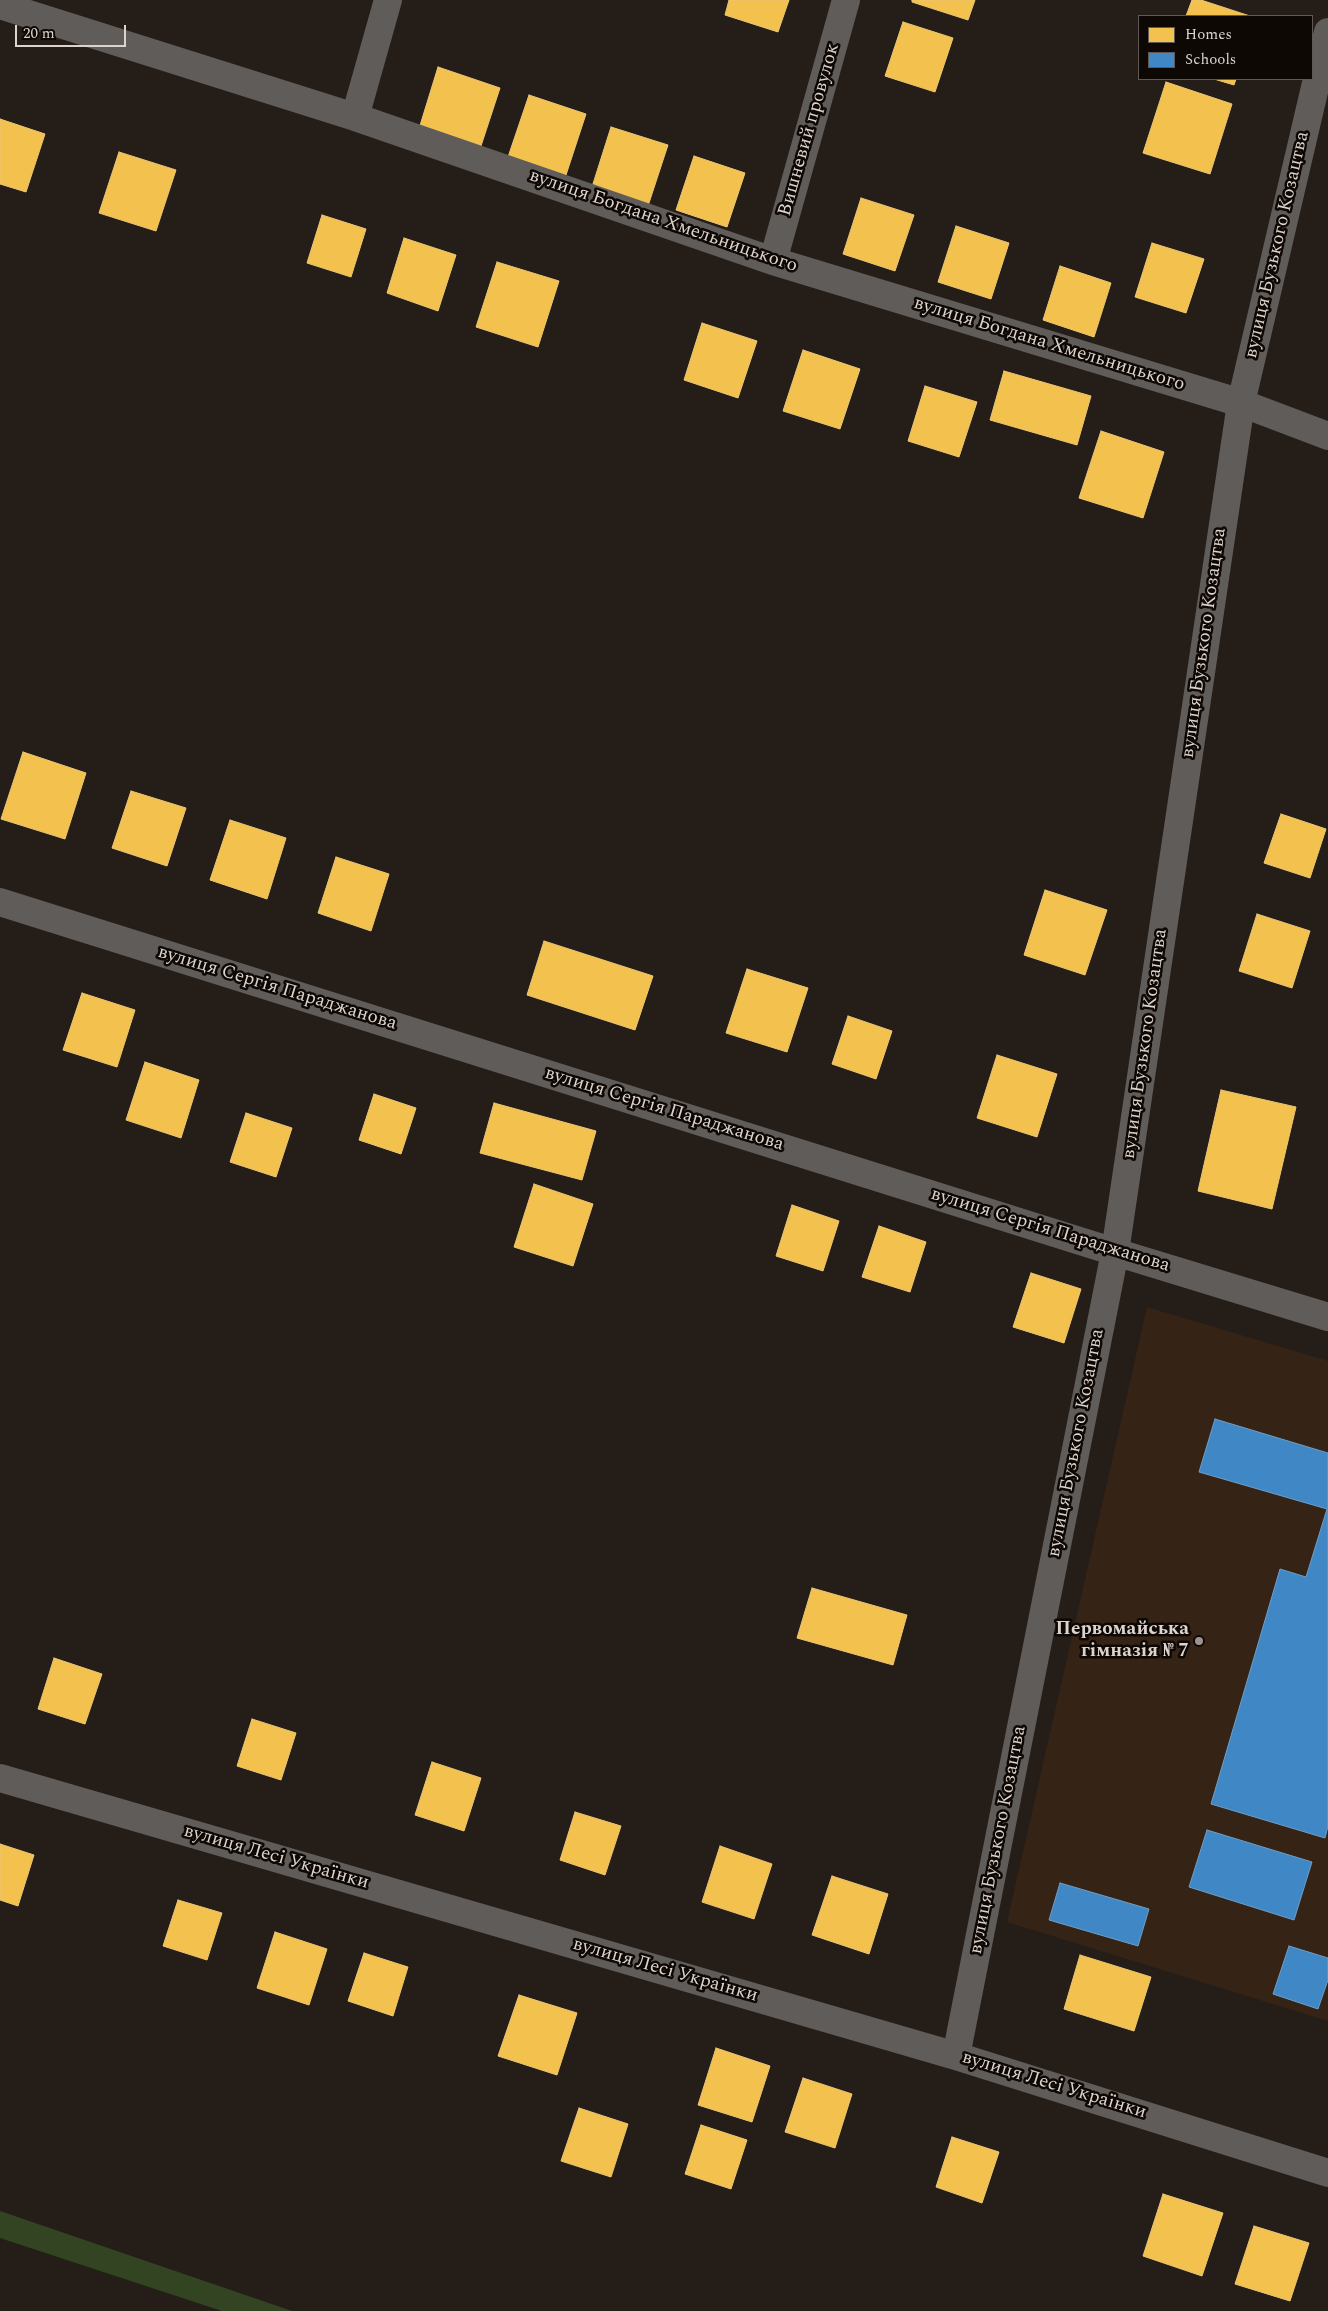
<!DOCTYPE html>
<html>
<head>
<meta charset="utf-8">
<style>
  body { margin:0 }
  #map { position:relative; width:1328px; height:2311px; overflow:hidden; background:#251e18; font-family:Spectral,serif }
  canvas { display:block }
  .legend { position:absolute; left:1138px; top:15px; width:175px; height:65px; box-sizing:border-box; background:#0e0805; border:1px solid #615955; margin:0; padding:6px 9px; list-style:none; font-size:15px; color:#ddd3cd }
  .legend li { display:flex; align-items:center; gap:10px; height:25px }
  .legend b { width:25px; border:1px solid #615955 }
  .scale { position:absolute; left:15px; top:25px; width:111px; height:22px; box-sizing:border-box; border:2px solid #ddd3cd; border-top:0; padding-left:6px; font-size:15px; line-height:18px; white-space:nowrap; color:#ddd3cd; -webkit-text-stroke:4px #0e0805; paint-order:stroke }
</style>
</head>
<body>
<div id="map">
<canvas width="1328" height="2311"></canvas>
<ul class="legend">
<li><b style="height:14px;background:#f2c14e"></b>Homes</li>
<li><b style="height:14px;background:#3f88c5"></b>Schools</li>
</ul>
<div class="scale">20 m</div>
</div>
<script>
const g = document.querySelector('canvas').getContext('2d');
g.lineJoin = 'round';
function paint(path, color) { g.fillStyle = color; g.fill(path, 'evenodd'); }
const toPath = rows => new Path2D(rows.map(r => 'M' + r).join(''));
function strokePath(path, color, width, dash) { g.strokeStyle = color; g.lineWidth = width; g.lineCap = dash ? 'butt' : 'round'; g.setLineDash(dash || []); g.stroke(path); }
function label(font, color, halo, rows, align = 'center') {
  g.font = font + ' Spectral,serif'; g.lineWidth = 5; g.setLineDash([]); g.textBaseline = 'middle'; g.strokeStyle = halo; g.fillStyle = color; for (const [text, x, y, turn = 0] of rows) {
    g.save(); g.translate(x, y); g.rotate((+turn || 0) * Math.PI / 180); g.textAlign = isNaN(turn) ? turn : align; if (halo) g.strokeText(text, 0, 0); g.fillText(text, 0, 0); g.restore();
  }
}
paint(toPath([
  [1147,1307,1328,1361,1328,2021,1007,1922]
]), '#352316');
paint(toPath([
  [0,2211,292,2311,222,2311,0,2238]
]), '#334423');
const homes = toPath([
  [729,0,789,0,778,32,725,15,729,0],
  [912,0,975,0,968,20,912,2,912,0],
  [1192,0,1201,0,1250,16,1186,16,1192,0],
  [903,22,953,38,935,92,885,76,903,22],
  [438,67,500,88,479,152,418,132,438,67],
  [1214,79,1236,79,1234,85,1214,79],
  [1166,82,1232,104,1210,174,1143,153,1166,82],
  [529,95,586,114,566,175,508,157,529,95],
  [0,119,45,134,26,192,0,184,0,119],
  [611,127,668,145,648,206,592,187,611,127],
  [119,152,176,170,156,231,99,213,119,152],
  [694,156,745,173,727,227,676,210,694,156],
  [861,198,914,215,895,271,843,254,861,198],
  [322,215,366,229,351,277,307,263,322,215],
  [956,226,1009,243,991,299,938,282,956,226],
  [404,238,456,255,438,311,387,293,404,238],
  [1152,243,1204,259,1186,313,1135,297,1152,243],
  [497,262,559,281,538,347,476,327,497,262],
  [1060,266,1111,283,1094,337,1043,320,1060,266],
  [702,323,757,341,738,398,684,380,702,323],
  [803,350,860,369,840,429,783,411,803,350],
  [1004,371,1091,396,1077,445,990,420,1004,371],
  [925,386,977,402,959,457,908,441,925,386],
  [1101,431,1164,452,1143,518,1079,498,1101,431],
  [23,752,86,773,65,839,1,819,23,752],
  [131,791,186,808,167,866,112,848,131,791],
  [1281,814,1326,829,1310,878,1264,863,1281,814],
  [230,820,286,838,267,899,210,880,230,820],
  [336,857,389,874,371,931,318,913,336,857],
  [1045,890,1107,910,1085,975,1024,955,1045,890],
  [1257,914,1310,931,1292,988,1239,971,1257,914],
  [544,941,653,976,635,1030,527,995,544,941],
  [747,969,808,988,787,1052,726,1033,747,969],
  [82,993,135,1010,117,1067,63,1050,82,993],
  [848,1016,892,1031,876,1079,832,1064,848,1016],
  [997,1055,1057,1074,1037,1137,977,1118,997,1055],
  [145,1062,199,1080,181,1138,126,1120,145,1062],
  [1221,1090,1296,1107,1272,1209,1198,1191,1221,1090],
  [374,1094,416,1108,401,1154,359,1140,374,1094],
  [494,1103,596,1131,582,1180,480,1153,494,1103],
  [246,1113,292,1128,276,1177,230,1162,246,1113],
  [534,1184,593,1204,573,1266,514,1247,534,1184],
  [792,1205,839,1221,823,1271,776,1256,792,1205],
  [879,1226,926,1242,910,1292,862,1277,879,1226],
  [1031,1273,1081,1289,1064,1343,1013,1327,1031,1273],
  [812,1588,907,1615,893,1665,797,1638,812,1588],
  [54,1658,102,1674,85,1724,38,1709,54,1658],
  [252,1719,296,1733,281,1780,237,1766,252,1719],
  [432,1762,481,1778,464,1831,415,1815,432,1762],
  [575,1812,621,1826,605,1875,560,1860,575,1812],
  [0,1844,34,1855,18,1906,0,1900,0,1844],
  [720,1846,772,1864,754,1919,702,1902,720,1846],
  [832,1876,888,1894,869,1954,812,1935,832,1876],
  [178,1900,222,1913,207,1960,163,1946,178,1900],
  [275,1932,327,1949,309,2005,257,1988,275,1932],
  [364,1953,408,1967,393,2016,348,2001,364,1953],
  [1080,1955,1151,1977,1134,2031,1064,2009,1080,1955],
  [519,1995,577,2013,557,2075,498,2056,519,1995],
  [716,2048,770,2066,752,2122,698,2105,716,2048],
  [803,2078,852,2094,835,2148,785,2132,803,2078],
  [579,2108,628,2124,611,2177,561,2161,579,2108],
  [701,2125,747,2140,731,2189,685,2174,701,2125],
  [952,2137,999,2152,982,2203,936,2187,952,2137],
  [1163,2194,1223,2213,1202,2276,1143,2256,1163,2194],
  [1254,2226,1309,2243,1290,2301,1235,2284,1254,2226]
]);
paint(homes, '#f2c14e');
strokePath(homes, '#ecc674', 1);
const schools = toPath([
  [1215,1419,1328,1453,1328,1826,1325,1838,1211,1804,1280,1569,1306,1577,1327,1509,1199,1472,1215,1419],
  [1207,1830,1312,1862,1294,1920,1189,1887,1207,1830],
  [1060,1883,1149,1909,1138,1946,1049,1920,1060,1883],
  [1289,1946,1328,1958,1328,1980,1318,2009,1273,1994,1289,1946]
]);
paint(schools, '#3f88c5');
strokePath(schools, '#6e9ec7', 1);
strokePath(toPath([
  [0,5,355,117,773,261,1241,403,1328,436],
  [355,117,388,0],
  [773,261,846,0],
  [0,902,1115,1252,1328,1317],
  [0,1778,956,2056,1328,2173],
  [956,2056,1115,1252,1241,403,1328,32]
]), '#605c59', 28);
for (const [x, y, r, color] of [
  [1199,1641,5,"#9d948e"]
]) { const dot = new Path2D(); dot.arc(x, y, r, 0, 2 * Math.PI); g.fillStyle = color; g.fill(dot); strokePath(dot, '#0e0805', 2); }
label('19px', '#ddd3cd', '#0e0805', [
  ["Вишневий провулок",810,130,-74],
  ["вулиця Богдана Хмельницького",663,222,19],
  ["вулиця Бузького Козацтва",1278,245,-77],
  ["вулиця Богдана Хмельницького",1049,345,17],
  ["вулиця Бузького Козацтва",1205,643,-82],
  ["вулиця Сергія Параджанова",277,989,17],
  ["вулиця Бузького Козацтва",1146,1044,-82],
  ["вулиця Сергія Параджанова",664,1110,17],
  ["вулиця Сергія Параджанова",1050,1231,17],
  ["вулиця Бузького Козацтва",1077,1443,-79],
  ["вулиця Бузького Козацтва",999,1840,-79],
  ["вулиця Лесі Українки",276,1858,16],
  ["вулиця Лесі Українки",665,1971,16],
  ["вулиця Лесі Українки",1054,2086,17]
]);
label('bold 19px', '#ddd3cd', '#0e0805', [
  ["Первомайська",1189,1630],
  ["гімназія № 7",1189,1652]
], 'right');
</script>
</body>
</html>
